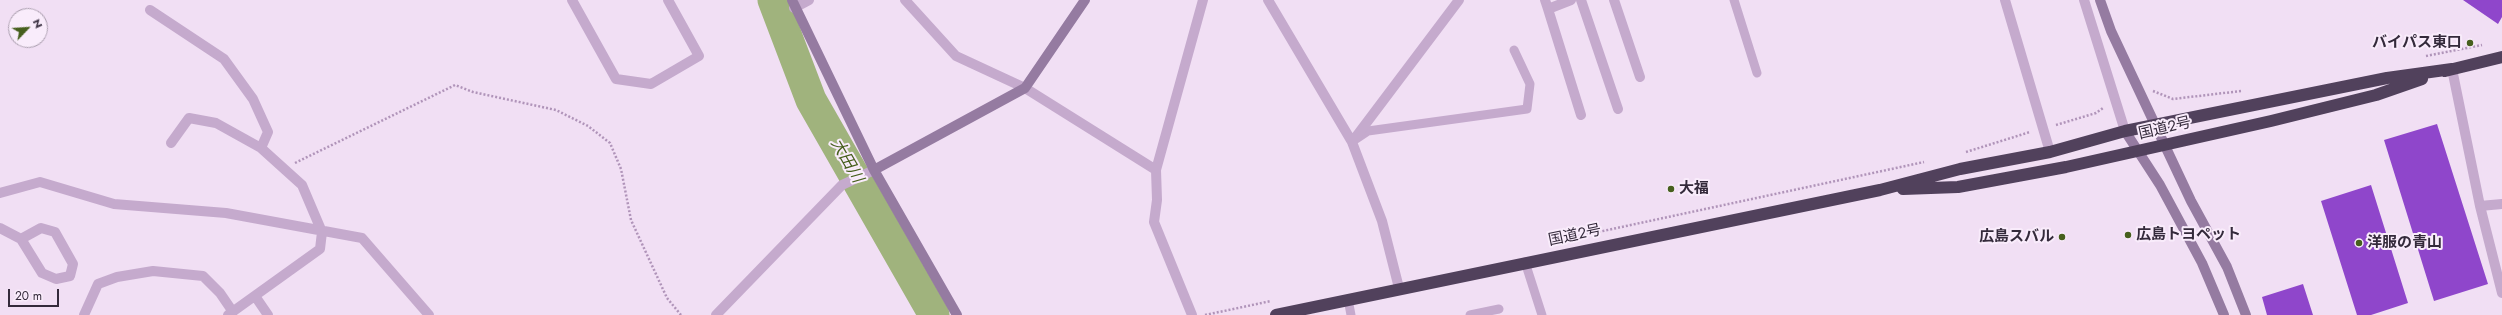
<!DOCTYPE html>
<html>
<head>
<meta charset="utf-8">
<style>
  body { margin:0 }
  #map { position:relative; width:2502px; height:315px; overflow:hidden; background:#f1dff4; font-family:Jost,sans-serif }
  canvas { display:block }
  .north { position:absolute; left:8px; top:8px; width:40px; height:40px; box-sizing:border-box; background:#f9ecfb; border:1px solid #aa9eae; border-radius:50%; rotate:65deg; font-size:11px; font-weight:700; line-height:16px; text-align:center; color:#342a3b }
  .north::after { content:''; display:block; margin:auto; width:14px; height:18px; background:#465f1d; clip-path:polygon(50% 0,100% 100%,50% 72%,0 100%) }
  .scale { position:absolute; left:8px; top:289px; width:51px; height:18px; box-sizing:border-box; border:2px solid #342a3b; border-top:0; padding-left:5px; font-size:12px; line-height:14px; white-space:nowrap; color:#342a3b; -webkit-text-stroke:3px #f9ecfb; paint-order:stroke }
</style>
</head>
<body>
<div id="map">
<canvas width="2502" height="315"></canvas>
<div class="north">N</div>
<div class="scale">20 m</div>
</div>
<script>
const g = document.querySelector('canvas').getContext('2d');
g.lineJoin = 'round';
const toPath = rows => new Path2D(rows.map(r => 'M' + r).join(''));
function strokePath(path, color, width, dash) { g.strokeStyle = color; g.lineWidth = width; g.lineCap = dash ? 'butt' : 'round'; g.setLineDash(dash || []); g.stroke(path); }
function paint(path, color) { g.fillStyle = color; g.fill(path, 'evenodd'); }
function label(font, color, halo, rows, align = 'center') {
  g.font = font + ' Jost,"Noto Sans JP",sans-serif'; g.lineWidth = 4; g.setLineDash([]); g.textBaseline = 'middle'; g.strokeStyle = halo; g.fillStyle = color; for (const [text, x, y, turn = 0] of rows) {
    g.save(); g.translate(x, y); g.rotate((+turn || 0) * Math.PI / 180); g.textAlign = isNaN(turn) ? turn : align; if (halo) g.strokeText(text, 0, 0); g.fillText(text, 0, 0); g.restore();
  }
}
strokePath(toPath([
  [773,0,811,100,934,315]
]), '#a0b37d', 31);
paint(toPath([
  [2463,0,2502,0,2502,17,2498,24],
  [2437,124,2488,284,2434,301,2384,140],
  [2371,185,2408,303,2371,315,2357,315,2321,201],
  [2303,284,2313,315,2267,315,2262,297]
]), '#8f46cb');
strokePath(toPath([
  [2426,56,2482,45],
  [2153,91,2173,99,2241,91],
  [2056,125,2096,113,2103,108],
  [1966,152,2030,132],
  [295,163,455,85,473,92,556,110,588,126,610,143,621,169,631,220,667,298,681,315],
  [1575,237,1924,162],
  [1205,315,1271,301]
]), '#b094b9', 2.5, [2, 2]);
strokePath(toPath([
  [1734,0,1757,73],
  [1356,139,1368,131,1527,109,1530,84,1514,50],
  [1525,262,1542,315],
  [1348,299,1351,315],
  [1470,315,1499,309]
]), '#c5aacd', 9);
strokePath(toPath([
  [572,0,616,79,651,84,699,56,668,0],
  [905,0,956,56,1025,88,1156,170],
  [1268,0,1352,142,1382,221,1399,288],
  [1545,0,1548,9,1571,0],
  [1581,0,1618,109],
  [1614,0,1640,77],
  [2005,0,2050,152],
  [2084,0,2125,131],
  [794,8,809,0],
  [1548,9,1581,115],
  [150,10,224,59,253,99,268,132,261,148],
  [2452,69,2480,206,2502,293],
  [1352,142,1459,0],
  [171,143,189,118,216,123,261,148,302,185,322,232,320,249,228,315],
  [0,193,40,182,114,204,226,213,362,238,429,315],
  [2480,206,2502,204],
  [0,228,21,239,42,273,56,279,70,276,73,264,55,232,41,228,21,239],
  [255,296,268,315],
  [84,315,98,284,117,277,153,271,203,276,220,293,233,312],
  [716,315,842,185,874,170],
  [1192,315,1154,222,1157,200,1156,170,1203,0]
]), '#c5aacd', 10);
strokePath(toPath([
  [792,0,874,170,957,315],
  [2100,0,2111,31,2191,201,2227,267,2246,315],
  [2125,131,2160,185,2202,263,2224,315],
  [874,170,1025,88,1085,0]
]), '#957ba1', 10);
strokePath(toPath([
  [2445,71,2502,57],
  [1903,189,1958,187,2066,167,2271,121,2376,95,2422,79],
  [1276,315,1880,190,1960,169,2050,152,2125,131,2387,78,2452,69]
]), '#51415c', 12);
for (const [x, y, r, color] of [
  [2470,43,4,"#465f1d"],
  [1671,189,4,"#465f1d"],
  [2128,235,4,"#465f1d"],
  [2062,237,4,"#465f1d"],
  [2359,243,4,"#465f1d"]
]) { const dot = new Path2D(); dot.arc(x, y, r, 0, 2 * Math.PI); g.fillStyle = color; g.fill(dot); strokePath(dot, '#f9ecfb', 1.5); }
label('bold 15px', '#342a3b', '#f9ecfb', [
  ["バイパス東口",2462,43,"right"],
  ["大福",1679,189],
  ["広島トヨペット",2136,235],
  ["広島スバル",2054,237,"right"],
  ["洋服の青山",2367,243]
], 'left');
label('15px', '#342a3b', '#f9ecfb', [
  ["国道2号",2165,129,-13],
  ["国道2号",1575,236,-12]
]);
label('italic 16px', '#465f1d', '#f9ecfb', [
  ["大田川",846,161,60]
]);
</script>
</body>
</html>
